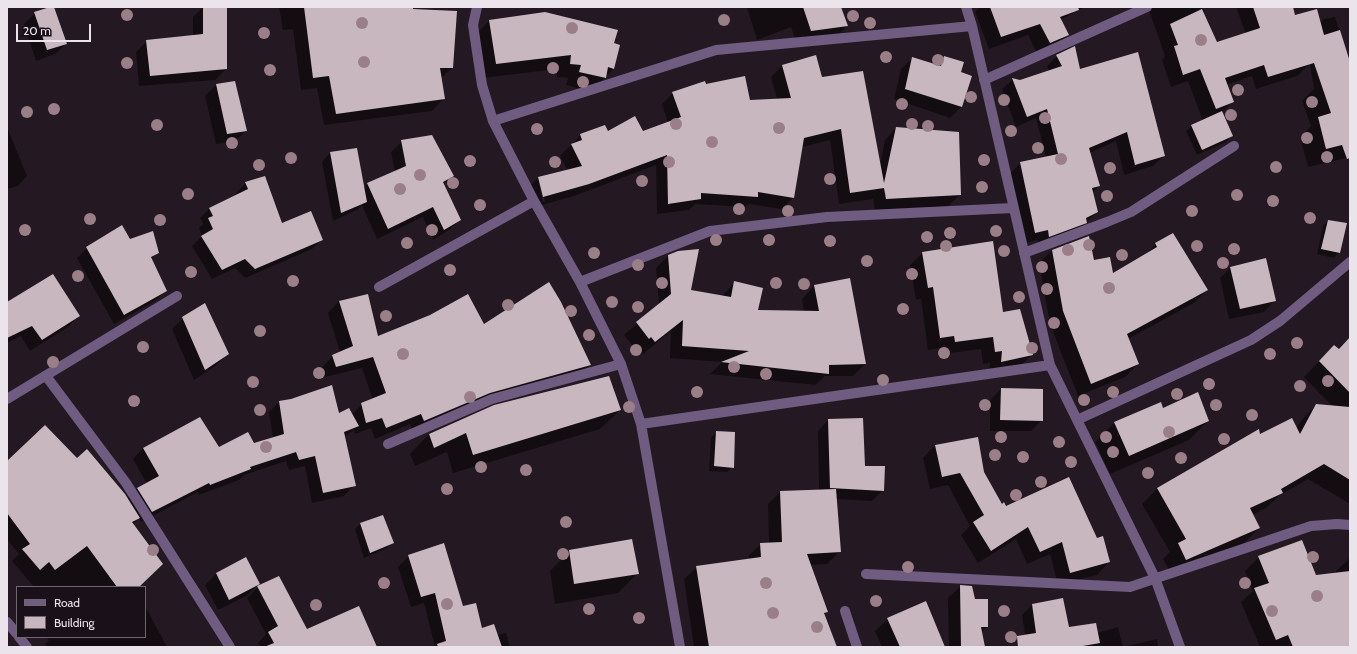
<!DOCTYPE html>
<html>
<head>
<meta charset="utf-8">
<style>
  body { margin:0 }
  #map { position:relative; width:1357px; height:654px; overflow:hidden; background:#241923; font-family:Cabin,sans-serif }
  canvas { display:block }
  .frame { position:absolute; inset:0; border:8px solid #ebe4eb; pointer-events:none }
  .legend { position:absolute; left:16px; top:586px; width:130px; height:52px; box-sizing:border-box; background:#1a1019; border:1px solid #6e656d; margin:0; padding:5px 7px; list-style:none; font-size:12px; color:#ebe4eb }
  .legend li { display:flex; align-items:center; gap:8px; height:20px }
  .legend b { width:20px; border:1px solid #6e656d }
  .scale { position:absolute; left:16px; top:24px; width:75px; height:18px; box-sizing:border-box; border:2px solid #ebe4eb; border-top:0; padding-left:5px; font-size:12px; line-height:14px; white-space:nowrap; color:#ebe4eb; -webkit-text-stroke:3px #1a1019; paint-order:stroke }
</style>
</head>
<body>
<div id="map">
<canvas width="1357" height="654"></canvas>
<div class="frame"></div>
<ul class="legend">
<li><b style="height:5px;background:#715c81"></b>Road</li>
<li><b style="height:11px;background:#c9b7c0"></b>Building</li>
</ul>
<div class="scale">20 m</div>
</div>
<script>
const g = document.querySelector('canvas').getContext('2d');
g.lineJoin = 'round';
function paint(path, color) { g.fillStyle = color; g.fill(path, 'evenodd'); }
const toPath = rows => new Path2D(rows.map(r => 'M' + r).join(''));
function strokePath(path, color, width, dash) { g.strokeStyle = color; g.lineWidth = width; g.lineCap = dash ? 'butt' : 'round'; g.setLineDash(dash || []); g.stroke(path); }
paint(toPath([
  [203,7,226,7,226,69,215,80,139,86,136,52,147,41,193,36,193,17],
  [279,7,412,7,452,68,441,78,444,98,432,111,324,125,317,88,301,90,293,29,283,30],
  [747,7,840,7,847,26,833,40,797,45,791,27,757,40],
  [980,7,1085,7,1060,20,1068,34,1056,47,1038,55,1028,35,989,49,975,12],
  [1148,7,1202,7,1217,44,1246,34,1236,7,1291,7,1306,38,1324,19,1335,17,1350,66,1350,157,1308,167,1300,137,1311,126,1302,101,1314,89,1310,64,1297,76,1256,89,1252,76,1226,85,1232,102,1222,113,1231,136,1226,142,1197,155,1186,131,1192,126,1203,121,1188,81,1171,87,1162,60,1165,56],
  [35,13,66,44,55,54,36,61,24,24],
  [490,20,613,44,614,68,591,92,566,85,568,78,557,77,557,69,482,78,476,34],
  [1057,56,1079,70,1164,155,1153,166,1124,175,1116,141,1090,153,1099,186,1092,193,1097,212,1075,233,1039,246,1038,240,1024,243,1010,174,1020,163,1046,157,1036,118,1016,127,1002,89,1013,79,1020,81,1049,71,1047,66],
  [944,57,960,73,971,76,961,107,950,118,894,99,901,69,912,58,936,66],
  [782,66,821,78,880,165,885,140,896,128,960,195,948,206,875,210,873,199,839,204,830,140,802,147,793,198,782,209,749,204,745,207,695,204,689,210,657,214,656,165,577,195,532,208,527,189,538,178,567,170,560,156,581,135,642,132,668,123,662,104,673,93,705,85,749,101,777,99,771,77],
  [539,184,541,184,545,202,543,202],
  [235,82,246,131,235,141,216,144,205,96,216,85],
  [7,127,27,176,18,186,7,189],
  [402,141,453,176,443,185,460,220,449,230,433,240,423,217,377,239,362,205,357,210,333,221,322,162,330,153,364,188,367,184,395,172,391,152],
  [246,183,282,225,322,239,312,249,245,278,235,268,212,279,192,246,202,236,199,228,203,224,200,218,209,209,237,195,236,193],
  [1329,221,1339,252,1334,258,1317,254,1323,226],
  [129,240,158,252,151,259,166,291,155,301,114,324,77,258,87,248],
  [1156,244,1207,290,1194,303,1128,339,1138,364,1125,377,1078,396,1050,324,1039,263,1052,250,1093,261,1112,274,1144,256],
  [922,253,1002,313,1032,354,1020,367,989,374,990,363,983,364,981,349,943,354,942,348,928,350,921,299,916,300,910,265],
  [668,256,690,291,722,296,735,282,757,311,804,312,802,299,814,286,865,364,853,376,825,376,815,385,710,374,722,362,670,358,671,331,643,354,638,348,636,350,624,335,659,305,656,268],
  [1231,268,1274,301,1264,312,1229,319,1220,278],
  [368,295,377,337,484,325,590,365,579,376,478,404,413,432,410,424,375,439,371,428,355,434,354,430,344,437,354,485,344,496,312,503,305,466,289,470,286,461,244,475,239,480,199,495,198,492,141,522,139,518,132,525,138,587,34,587,12,561,19,554,7,539,7,462,77,459,127,499,137,489,147,484,133,459,143,448,219,449,253,444,273,438,269,412,279,402,338,414,352,414,362,404,373,400,362,368,325,377,322,367,333,356,340,352,328,313,339,301],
  [7,303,78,316,68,327,30,351,21,336,7,343],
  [183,318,227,354,217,365,194,380,172,329],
  [1350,337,1350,504,1308,479,1279,496,1266,508,1252,515,1259,528,1244,543,1171,574,1163,559,1170,552,1142,504,1157,489,1258,430,1260,435,1296,429,1301,421,1316,405,1333,407,1304,377,1334,346,1338,349],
  [596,379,620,410,600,429,453,473,447,452,415,466,410,454,429,434,494,406],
  [1001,389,1042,420,1031,431,990,431,990,400],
  [1160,404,1163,409,1208,421,1189,440,1110,474,1095,442,1114,423],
  [828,420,883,490,872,501,836,499,840,551,827,564,810,565,827,612,824,615,836,647,694,647,684,579,697,567,749,559,748,556,761,544,769,544,768,504,780,492,819,490,818,431],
  [717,432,733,467,727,472,709,471,711,437],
  [935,445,983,472,1001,505,1096,539,1109,562,1097,575,1058,585,1050,554,1027,564,1016,539,978,563,961,535,970,526,948,485,930,489,923,458],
  [361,523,393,542,387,548,364,558,355,529],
  [570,551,638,573,618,593,555,604,550,571],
  [409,556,462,607,482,630,497,635,506,633,510,647,435,647,424,603,411,607,398,567],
  [1259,557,1315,576,1335,574,1335,572,1350,558,1350,647,1260,647,1241,602,1253,591,1245,571],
  [245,559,258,584,248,595,218,610,205,585,216,574],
  [961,586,974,600,987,627,981,633,984,647,949,647,948,598],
  [258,587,307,630,376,647,260,647,258,643,266,634,247,598],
  [1032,605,1068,629,1097,633,1118,627,1123,647,1027,647,1022,615],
  [145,606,167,647,47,647,45,644,49,640,46,637,145,637],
  [888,619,944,647,882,647,875,631],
  [1157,639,1158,647,1123,647]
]), '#0007');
paint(toPath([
  [50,7,54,7,67,44,47,50,34,12],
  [203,7,227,7,227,69,150,76,146,40,203,34],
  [304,7,413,7,413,9,457,11,453,68,440,68,445,99,336,114,329,76,313,78],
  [803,7,841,7,848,26,811,31],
  [990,7,1078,7,1079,10,1060,17,1069,35,1050,43,1040,24,1001,37],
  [1253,7,1293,7,1295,15,1317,9,1324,35,1340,30,1350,62,1350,158,1347,159,1342,145,1326,149,1318,117,1331,113,1314,63,1268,77,1264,65,1225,78,1234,102,1216,109,1200,69,1183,75,1174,46,1178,45,1170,24,1202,9,1217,42,1260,28],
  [545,12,618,30,614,43,620,45,614,69,608,67,606,78,579,72,581,65,570,64,571,55,496,64,489,20],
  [1075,46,1080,69,1138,52,1165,156,1135,165,1127,132,1089,148,1100,186,1092,188,1098,212,1086,218,1087,223,1049,237,1048,230,1035,233,1020,162,1058,154,1047,109,1027,117,1012,78,1020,80,1062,66,1056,55],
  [816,55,822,77,863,71,884,183,896,127,959,132,961,195,886,199,884,188,850,193,841,129,804,138,794,198,758,192,758,197,701,193,701,199,668,204,667,155,589,184,543,197,538,177,582,166,571,144,582,140,580,134,605,125,608,131,635,116,643,131,681,117,672,92,705,81,706,84,745,76,750,100,791,98,782,65],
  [944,56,964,62,961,72,972,76,962,107,905,89,912,57,941,66],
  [235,81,247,131,227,134,216,84],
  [1222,111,1233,136,1202,150,1191,125],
  [432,135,454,176,443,182,461,220,444,230,433,207,388,229,367,183,406,166,401,140],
  [357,148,367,202,341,213,330,152],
  [265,176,282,223,311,211,323,240,255,269,245,259,222,270,201,236,213,229,208,218,213,216,209,208,248,189,245,182],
  [1328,220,1347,223,1340,253,1321,249],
  [122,225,130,239,153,231,159,253,151,257,167,291,124,315,86,247],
  [1173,233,1208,290,1127,334,1139,364,1091,384,1063,311,1052,250,1089,236,1094,260,1110,257,1113,273,1157,247,1155,243],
  [993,241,1003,312,1020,309,1033,355,1001,362,1002,351,995,352,993,337,955,342,954,336,940,338,933,287,928,288,922,252],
  [699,249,691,290,731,297,734,281,763,288,758,310,819,311,814,285,850,278,866,364,829,365,829,374,721,362,749,351,682,346,683,320,655,342,651,337,649,339,636,322,671,294,668,255,678,251],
  [1266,258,1276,301,1240,309,1230,267],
  [53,274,80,316,42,340,32,326,7,338,7,302],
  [549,282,561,302,591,365,490,393,424,421,421,414,386,428,382,418,366,423,361,403,386,393,373,357,336,367,332,355,353,346,339,301,368,294,378,336,430,315,468,294,484,324],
  [205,303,229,354,205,370,182,317],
  [1350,337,1350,393,1319,361,1334,345,1339,349],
  [609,376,621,410,473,455,466,433,434,448,429,434,494,405],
  [332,385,339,413,349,408,359,426,344,432,356,486,323,493,315,456,299,460,296,452,250,467,251,469,210,485,209,483,152,512,137,488,159,476,143,448,200,417,219,447,248,432,254,443,284,434,279,401,291,399],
  [1001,388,1043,389,1043,421,1000,420],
  [1198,392,1209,421,1129,456,1114,422,1161,402,1163,408],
  [1316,404,1350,407,1350,480,1324,464,1281,489,1283,493,1250,508,1260,528,1186,560,1178,543,1186,539,1157,488,1259,429,1260,434,1292,418,1300,434],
  [863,418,865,466,885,466,884,491,830,488,828,419],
  [45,425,77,458,87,449,125,494,140,518,132,522,163,564,139,587,117,587,87,546,55,570,49,562,40,570,22,549,30,544,7,513,7,461],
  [716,431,735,432,734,468,714,466],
  [978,437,984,472,1002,504,1004,502,1006,506,1069,477,1097,538,1103,536,1110,562,1070,573,1062,542,1040,552,1028,527,991,551,973,522,984,515,960,473,942,477,935,445],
  [836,489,841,552,807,554,828,612,824,613,837,647,709,647,696,566,761,557,760,543,782,542,780,491],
  [383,515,394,543,370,553,360,523],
  [632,539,639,574,574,584,569,550],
  [1302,540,1316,575,1350,571,1350,647,1293,647,1288,635,1276,640,1254,588,1269,583,1258,556],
  [444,543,463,606,476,603,482,628,494,624,502,647,438,647,437,644,446,641,435,593,421,597,408,555],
  [246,557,260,584,229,600,216,573],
  [279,576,307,629,359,606,377,647,264,647,274,643,268,632,278,626,257,586],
  [960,585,972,586,975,599,988,599,988,627,981,627,985,647,961,647],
  [1063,598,1069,627,1096,623,1100,643,1077,647,1018,647,1017,636,1036,633,1032,604],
  [926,601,945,647,900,647,887,618]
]), '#c9b7c0');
strokePath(toPath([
  [477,7,473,25,482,85,493,121,534,201,580,282,621,364,641,424,680,647],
  [966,7,972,26,1050,365,1155,578,1180,647],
  [984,80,1147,7],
  [493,121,716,50,972,26],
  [1024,253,1107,222,1131,212,1234,146],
  [580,282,710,231,827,217,1013,208],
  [379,287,534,201],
  [46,376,126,483,230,647],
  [7,399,177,296],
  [1077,420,1251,340,1280,321,1350,262],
  [641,424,1050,365],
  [388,444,492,399,621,364],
  [866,574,1130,587,1311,526,1337,524,1350,525],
  [845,611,857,647],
  [7,622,17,634],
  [19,637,27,647]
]), '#715c81', 10);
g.fillStyle = '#9a7f88';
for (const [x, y] of [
  [127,15],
  [853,16],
  [724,20],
  [362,23],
  [870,23],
  [572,28],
  [264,33],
  [1201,40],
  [886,57],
  [938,60],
  [364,62],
  [127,63],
  [553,68],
  [270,70],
  [583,82],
  [1238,90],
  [971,97],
  [1004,100],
  [1312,102],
  [902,104],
  [54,109],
  [27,112],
  [1231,115],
  [1045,118],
  [676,124],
  [912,124],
  [157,125],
  [928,126],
  [779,128],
  [537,129],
  [1011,131],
  [1307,138],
  [712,142],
  [232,143],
  [1038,148],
  [1327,157],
  [291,158],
  [1061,159],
  [984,160],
  [470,161],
  [555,162],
  [669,162],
  [259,165],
  [1276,167],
  [1110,168],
  [420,175],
  [830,179],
  [642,181],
  [453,183],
  [982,187],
  [400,189],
  [188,194],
  [1237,195],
  [1107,196],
  [1273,201],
  [480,205],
  [739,209],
  [788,211],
  [1192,211],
  [1310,218],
  [90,219],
  [160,220],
  [25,230],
  [432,230],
  [996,231],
  [950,233],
  [927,237],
  [716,240],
  [769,240],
  [830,241],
  [407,243],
  [1089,245],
  [946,246],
  [1197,246],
  [1234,249],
  [1068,250],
  [1004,251],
  [594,253],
  [1122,255],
  [867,261],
  [1223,263],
  [638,265],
  [1042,267],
  [450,270],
  [191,272],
  [912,274],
  [78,276],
  [293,281],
  [662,283],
  [776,283],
  [804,284],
  [1109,288],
  [1047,289],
  [1019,297],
  [612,302],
  [508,305],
  [638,307],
  [903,309],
  [571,311],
  [386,316],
  [1054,323],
  [260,331],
  [589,335],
  [1297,343],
  [143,347],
  [1032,348],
  [636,350],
  [944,353],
  [403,354],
  [1270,354],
  [53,362],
  [734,367],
  [319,373],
  [766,374],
  [883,380],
  [1328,381],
  [253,382],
  [1209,384],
  [1300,386],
  [697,392],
  [1113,392],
  [1177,394],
  [470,397],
  [1084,400],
  [134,401],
  [985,405],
  [1216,405],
  [629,407],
  [260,410],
  [1252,415],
  [1169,432],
  [1001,437],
  [1106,437],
  [1224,439],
  [1059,442],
  [266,447],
  [1113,452],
  [995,455],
  [1023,457],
  [1181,458],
  [1071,462],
  [481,467],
  [526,470],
  [1148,473],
  [1041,482],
  [447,489],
  [1016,495],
  [566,522],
  [153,550],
  [563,554],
  [1313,557],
  [908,567],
  [384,583],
  [766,583],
  [1245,583],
  [1317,596],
  [876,601],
  [447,604],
  [316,605],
  [589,609],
  [1004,611],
  [1272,611],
  [773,613],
  [639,618],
  [817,627],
  [1011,637]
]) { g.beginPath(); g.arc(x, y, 6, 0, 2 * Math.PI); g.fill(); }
</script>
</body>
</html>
